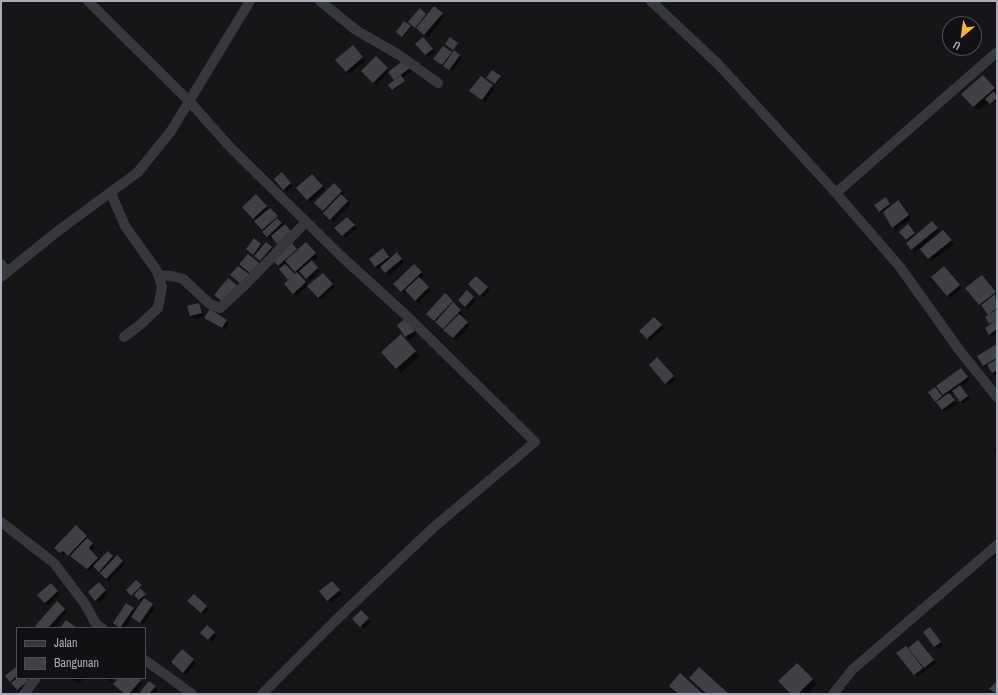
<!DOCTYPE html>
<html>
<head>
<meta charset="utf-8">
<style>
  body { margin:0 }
  #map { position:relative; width:998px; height:695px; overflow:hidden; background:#161618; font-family:"Archivo Narrow",sans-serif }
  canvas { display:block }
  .frame { position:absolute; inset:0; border:2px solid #a7adb9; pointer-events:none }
  .legend { position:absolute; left:16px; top:627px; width:130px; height:52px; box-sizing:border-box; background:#111113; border:1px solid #4d4f55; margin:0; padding:5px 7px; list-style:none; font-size:12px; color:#a7adb9 }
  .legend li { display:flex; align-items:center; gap:8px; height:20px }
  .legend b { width:20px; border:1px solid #4d4f55 }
  .north { position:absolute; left:942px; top:16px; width:40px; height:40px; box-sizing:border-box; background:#111113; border:1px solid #4d4f55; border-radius:50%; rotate:209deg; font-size:11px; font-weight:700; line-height:16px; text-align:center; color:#a7adb9 }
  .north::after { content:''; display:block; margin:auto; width:14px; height:18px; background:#ffb327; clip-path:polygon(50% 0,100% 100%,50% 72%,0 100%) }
</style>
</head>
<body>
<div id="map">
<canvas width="998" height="695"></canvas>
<div class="frame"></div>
<ul class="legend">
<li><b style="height:5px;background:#37383e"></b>Jalan</li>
<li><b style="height:11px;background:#404145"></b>Bangunan</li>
</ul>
<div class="north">U</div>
</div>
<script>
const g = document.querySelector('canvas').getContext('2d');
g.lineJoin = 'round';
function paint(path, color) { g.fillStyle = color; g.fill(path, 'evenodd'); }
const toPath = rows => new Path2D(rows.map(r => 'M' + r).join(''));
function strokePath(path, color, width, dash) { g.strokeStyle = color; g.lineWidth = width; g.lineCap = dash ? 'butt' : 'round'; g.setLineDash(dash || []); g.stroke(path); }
paint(toPath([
  [420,10,427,16,442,14,445,16,428,37,412,25],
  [410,26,411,27,404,37,398,33],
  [426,41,435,52,429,57,417,44],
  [356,49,365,61,349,74,346,71],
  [451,52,462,58,453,71,438,62],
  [376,57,390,72,407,64,412,71,402,78,405,82,394,90,390,85,396,80,389,72,376,85,362,71],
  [500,77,501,78,496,85,488,79],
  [988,80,997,91,997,100,991,104,989,102,979,111,963,94],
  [492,85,495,88,485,102,473,94],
  [312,175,325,189,311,202,297,188],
  [285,176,293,186,287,192,275,179],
  [334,184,344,194,342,196,351,204,333,222,316,203],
  [256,195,293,234,281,246,272,237,270,239,268,236,243,207],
  [886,198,892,206,901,204,911,218,896,230,883,211,881,212,876,206],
  [347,218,357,228,345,238,336,228],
  [932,222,940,231,915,252,900,232,911,229,916,235],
  [946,234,954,244,932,261,922,249],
  [255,240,263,247,266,244,274,251,264,263,250,251],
  [306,244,318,257,312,262,320,271,310,281,301,272,298,274,309,286,323,274,335,287,321,300,308,285,296,296,286,284,290,280,275,260,292,245,298,251],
  [288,262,298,273,295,276,285,265],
  [386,252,391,259,397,254,404,262,389,276,381,267,378,269,376,266],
  [414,265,424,275,420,279,431,290,418,303,407,291,405,294,395,284],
  [947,270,962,288,950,298,948,295],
  [476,277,490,290,483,298,469,284],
  [987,281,997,294,997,334,993,337,990,334,991,325,986,318,989,315,979,305],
  [467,292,476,300,468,309,459,300],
  [445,295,463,313,460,316,470,326,456,340,427,314],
  [198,304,201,307,204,316,194,319,191,316,188,306],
  [654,318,664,328,650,341,640,331],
  [209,320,226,321,229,323,225,330],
  [409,323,417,334,409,340,398,325],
  [405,340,420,356,401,373,382,352],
  [997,345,997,375,995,376,989,367,987,368,984,366,978,357],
  [660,361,676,380,669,386,650,365],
  [963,372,970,380,961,387,970,399,963,404,954,392,950,395,957,404,945,412,936,401,935,388,943,399,946,396,938,386],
  [997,447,997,455,993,450],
  [76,526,95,547,91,552,100,560,108,552,115,559,117,556,125,564,109,581,95,566,90,571,73,557,71,558,66,553,64,555,56,548],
  [136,581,142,587,140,589,146,595,143,599,155,608,143,625,132,617,125,628,120,628,117,626,127,604,136,612,142,602,127,590],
  [99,583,108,594,99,603,89,592],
  [51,584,60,594,48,606,39,596],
  [335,585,342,594,331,603,321,591],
  [194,595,209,610,204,615,189,601],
  [65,609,67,612,53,628,39,628],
  [361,612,371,622,364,629,354,619],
  [207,626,217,636,212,642,201,633],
  [933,631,943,645,938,649,935,646],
  [918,641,936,663,917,677,898,653],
  [182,650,196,663,186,675,175,665],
  [797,664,817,684,807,694,792,694],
  [17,668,17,678,26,678,30,684,20,692,6,676],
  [72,678,84,678,79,684],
  [106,678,114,678,111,682],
  [120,678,137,678,143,683,134,694,126,694],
  [149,682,158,690,154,694,144,694]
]), '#0007');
paint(toPath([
  [434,6,443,13,424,35,416,28],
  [420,8,426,14,415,28,408,22],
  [404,21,411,26,402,37,396,32],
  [423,37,433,49,425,55,415,44],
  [450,37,458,43,453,50,445,44],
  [353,45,363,57,346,72,335,60],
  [443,46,452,52,442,65,433,59],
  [454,50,460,55,449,70,443,66],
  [376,56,388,68,373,83,361,71],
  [404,60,410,68,394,80,388,72],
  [492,70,501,76,495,84,486,78],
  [401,75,405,81,392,90,388,85],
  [983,75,995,88,973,107,961,94],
  [481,76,493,85,482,100,469,91],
  [994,91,997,98,990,104,985,99],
  [282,172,291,183,283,190,274,179],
  [312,174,323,186,307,200,296,188],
  [334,183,342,191,323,211,314,203],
  [256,194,267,206,253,219,242,207],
  [341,194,348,201,330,220,323,213],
  [886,197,890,204,879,212,874,205],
  [898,200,909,215,892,228,883,212],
  [270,208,278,216,262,230,254,221],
  [347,217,355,225,342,236,334,228],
  [277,218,282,223,267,237,262,232],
  [932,221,938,228,911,250,906,243],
  [285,224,291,231,277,244,271,236],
  [908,224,915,233,906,240,899,232],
  [943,230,952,240,928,259,920,249],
  [254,238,261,244,253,255,246,249],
  [266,242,272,247,260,261,254,256],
  [306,242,316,253,295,272,285,261],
  [292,243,297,249,278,266,273,260],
  [383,248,389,257,375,267,369,259],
  [397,252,402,259,385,273,380,267],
  [248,254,259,263,250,273,239,264],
  [312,260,318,268,306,279,299,271],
  [285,264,295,274,297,272,306,282,293,294,284,284,288,280,279,269],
  [414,264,422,272,401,292,393,284],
  [238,266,250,275,242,285,230,275],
  [944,266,960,285,947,296,931,277],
  [323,273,333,284,318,298,307,286],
  [982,275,996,292,979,305,965,288],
  [476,276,488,287,480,296,468,284],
  [419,277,429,287,415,301,405,290],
  [228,278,238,286,224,303,214,295],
  [467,290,474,297,465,307,458,300],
  [445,293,453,301,434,321,426,314],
  [995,294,997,308,988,315,981,305],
  [453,302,461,310,443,329,435,322],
  [199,303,202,313,190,316,187,306],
  [210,309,227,320,222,328,204,318],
  [997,309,997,319,989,324,985,317],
  [459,314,468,322,453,338,443,330],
  [654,317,662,325,647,339,639,331],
  [406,318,415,331,405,337,397,325],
  [997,319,997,329,989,335,985,328],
  [401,334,416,351,396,369,381,352],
  [997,344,997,358,983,366,977,356],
  [657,357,674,376,665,384,649,365],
  [997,359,997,370,992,373,987,365],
  [961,368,968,377,943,395,936,386],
  [960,385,968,396,960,402,952,391],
  [935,387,942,396,935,402,928,392],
  [949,393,955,400,942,410,936,402],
  [76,525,82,531,75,538,82,531,87,536,68,556,63,551,60,553,54,548],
  [87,538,93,543,89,548,98,558,87,569,70,556],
  [108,551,113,556,99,572,93,566],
  [117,555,123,561,106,579,100,573],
  [136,580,142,585,131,596,126,590],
  [332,581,340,590,327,601,319,591],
  [99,582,106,590,95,601,88,592],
  [51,583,58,591,45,603,37,595],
  [140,588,146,594,139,600,134,595],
  [194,594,207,606,201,613,187,601],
  [144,598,153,604,140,623,131,617],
  [57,601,65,609,48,628,38,628,35,626],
  [126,603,134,608,120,628,113,623],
  [361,610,369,618,360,627,352,619],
  [66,620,77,628,60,628],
  [207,625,215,632,208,640,200,633],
  [930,627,941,642,934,647,923,632],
  [918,640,934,660,924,668,908,648],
  [906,646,923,668,914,675,896,653],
  [182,649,194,659,183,673,171,662],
  [797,663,813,679,798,694,791,694,778,681],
  [17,666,17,676,10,682,5,676],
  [699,667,729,694,707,694,689,678],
  [680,673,703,694,679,694,669,686],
  [17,678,26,678,28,681,17,690,11,683],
  [118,678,139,678,141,680,129,694,125,694,113,684],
  [149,681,156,686,149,694,143,694,140,692],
  [995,683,997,684,997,694,989,689]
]), '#404145');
strokePath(toPath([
  [88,1,190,102,230,147,341,256,409,318,535,442,434,527,337,619,262,694],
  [320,1,356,30,399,55,438,83],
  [651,1,719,65,836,193,900,267,960,351,997,397],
  [111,193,125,226,157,271,162,287,158,308,141,324,124,337],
  [836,193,997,52],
  [1,264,7,272],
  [158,275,172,276,183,279,210,304,220,308,244,286,306,222],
  [1,277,54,234,138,172,171,131,250,1],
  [1,522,54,563,85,604,96,624,102,628],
  [145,660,192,694],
  [24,694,36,678],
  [833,694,852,670,997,545]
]), '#37383e', 10);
</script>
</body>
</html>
